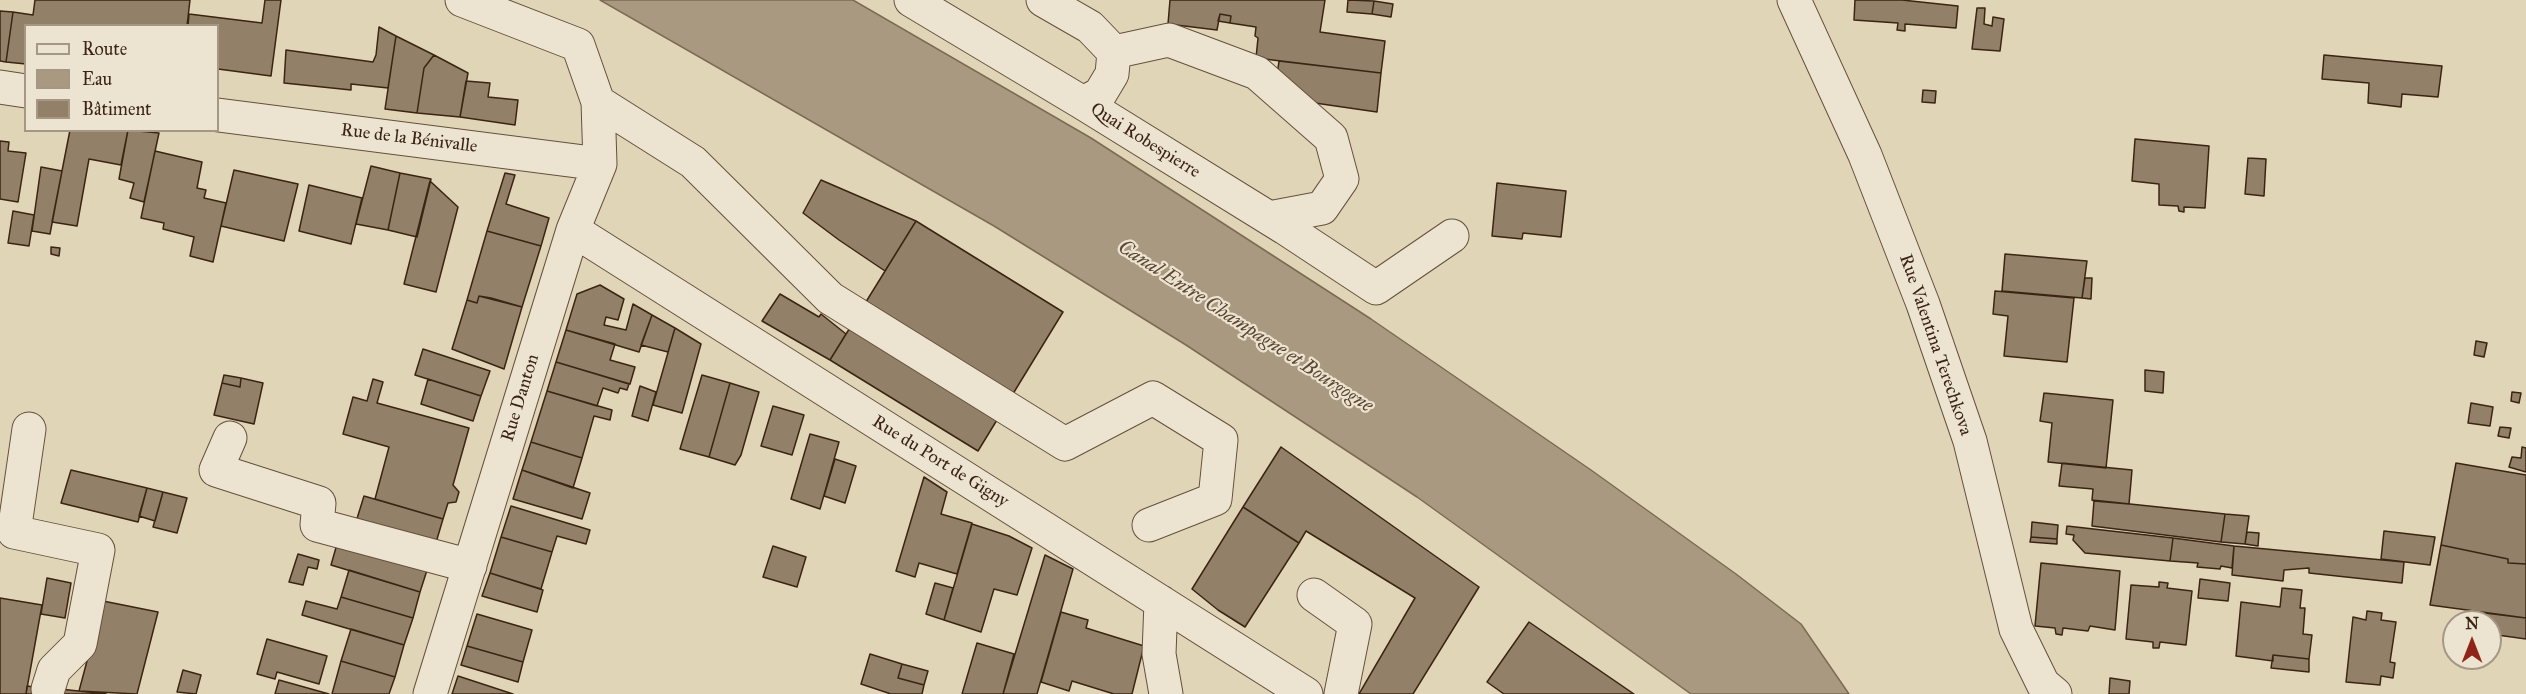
<!DOCTYPE html>
<html>
<head>
<meta charset="utf-8">
<style>
  body { margin:0 }
  #map { position:relative; width:2526px; height:694px; overflow:hidden; background:#e1d5b8; font-family:"IM FELL Great Primer",serif }
  canvas { display:block }
  .legend { position:absolute; left:24px; top:24px; width:195px; height:108px; box-sizing:border-box; background:#ece4d1; border:2px solid #a69785; margin:0; padding:8px 10px; list-style:none; font-size:18px; color:#3c2413 }
  .legend li { display:flex; align-items:center; gap:12px; height:30px }
  .legend b { width:30px; border:2px solid #a69785 }
  .north { position:absolute; left:2442px; top:610px; width:60px; height:60px; box-sizing:border-box; background:#ece4d1; border:2px solid #a69785; border-radius:50%; rotate:0deg; font-size:16px; font-weight:700; line-height:24px; text-align:center; color:#3c2413 }
  .north::after { content:''; display:block; margin:auto; width:21px; height:27px; background:#8f2418; clip-path:polygon(50% 0,100% 100%,50% 72%,0 100%) }
</style>
</head>
<body>
<div id="map">
<canvas width="2526" height="694"></canvas>
<ul class="legend">
<li><b style="height:8px;background:#ece4d1"></b>Route</li>
<li><b style="height:16px;background:#a99980"></b>Eau</li>
<li><b style="height:16px;background:#928069"></b>Bâtiment</li>
</ul>
<div class="north">N</div>
</div>
<script>
const g = document.querySelector('canvas').getContext('2d');
g.lineJoin = 'round';
function paint(path, color) { g.fillStyle = color; g.fill(path, 'evenodd'); }
const toPath = rows => new Path2D(rows.map(r => 'M' + r).join(''));
function strokePath(path, color, width, dash) { g.strokeStyle = color; g.lineWidth = width; g.lineCap = dash ? 'butt' : 'round'; g.setLineDash(dash || []); g.stroke(path); }
function label(font, color, halo, rows, align = 'center') {
  g.font = font + ' "IM FELL Great Primer",serif'; g.lineWidth = 4.5; g.setLineDash([]); g.textBaseline = 'middle'; g.strokeStyle = halo; g.fillStyle = color; for (const [text, x, y, turn = 0] of rows) {
    g.save(); g.translate(x, y); g.rotate((+turn || 0) * Math.PI / 180); g.textAlign = isNaN(turn) ? turn : align; if (halo) g.strokeText(text, 0, 0); g.fillText(text, 0, 0); g.restore();
  }
}
const water = toPath([
  [600,0,853,0,1091,138,1371,319,1591,470,1736,574,1801,624,1849,694,1691,694,1417,497,1186,345,994,226,600,0]
]);
paint(water, '#a99980');
strokePath(water, '#7d6a54', 1.5);
const building = toPath([
  [35,0,190,0,187,26,26,26,26,64,6,62,13,12,33,15,35,0],
  [265,0,281,0,271,76,218,69,218,26,188,26,189,14,262,23,265,0],
  [1170,0,1325,0,1320,32,1385,41,1381,73,1256,58,1258,38,1255,36,1256,27,1230,23,1231,16,1220,14,1217,30,1168,24,1170,0],
  [1348,0,1374,1,1372,14,1347,12,1348,0],
  [1855,0,1902,0,1958,6,1956,28,1905,24,1905,31,1897,30,1898,23,1854,20,1855,0],
  [1374,1,1393,4,1391,17,1372,14,1374,1],
  [1977,8,1985,8,1984,24,1992,26,1993,17,2004,19,2000,51,1972,49,1977,8],
  [0,11,13,12,6,62,0,61,0,11],
  [1220,14,1231,16,1230,23,1218,21,1220,14],
  [379,27,396,36,388,88,351,84,351,90,284,83,286,50,373,62,376,55,379,27],
  [396,36,434,55,424,68,417,113,385,109,396,36],
  [434,55,468,73,460,117,417,113,424,68,434,55],
  [2324,55,2442,66,2438,97,2402,94,2401,107,2368,103,2369,83,2322,79,2324,55],
  [1279,61,1381,73,1377,112,1308,102,1276,83,1279,61],
  [466,81,490,83,488,97,518,100,515,125,460,117,466,81],
  [1923,90,1936,91,1935,103,1922,102,1923,90],
  [70,130,128,130,121,165,89,159,77,226,52,222,70,130],
  [128,130,159,133,144,202,130,198,134,183,119,179,128,130],
  [2135,139,2209,146,2205,208,2184,207,2184,212,2179,211,2178,206,2159,205,2159,184,2132,181,2135,139],
  [0,141,9,142,8,151,26,153,18,202,0,199,0,141],
  [155,151,202,162,197,188,206,190,204,198,226,203,213,262,190,256,194,237,163,229,164,223,141,218,155,151],
  [2248,158,2266,159,2264,196,2245,194,2248,158],
  [371,166,400,173,388,230,356,224,371,166],
  [41,167,62,171,50,234,32,231,41,167],
  [234,170,298,184,284,241,221,226,234,170],
  [400,173,431,179,417,237,388,230,400,173],
  [505,173,515,175,506,204,549,218,541,246,487,231,505,173],
  [821,180,916,221,885,271,839,240,803,213,821,180],
  [430,181,458,207,436,292,404,284,430,181],
  [1497,183,1566,191,1561,237,1523,233,1522,239,1492,236,1497,183],
  [309,185,362,198,351,244,299,231,309,185],
  [13,211,34,215,29,246,8,243,13,211],
  [916,221,1063,312,978,451,830,360,916,221],
  [487,231,541,246,522,307,491,298,479,296,477,303,467,300,487,231],
  [51,247,60,248,59,256,51,254,51,247],
  [2005,254,2087,261,2082,298,2002,291,2005,254],
  [2085,278,2092,278,2091,299,2082,298,2085,278],
  [600,285,624,299,618,320,606,317,604,325,626,330,633,304,652,315,639,352,566,330,577,294,600,285],
  [1995,291,2074,298,2067,362,2004,356,2008,316,1993,314,1995,291],
  [780,294,819,317,821,314,846,334,830,360,762,321,780,294],
  [479,296,522,307,504,369,452,349,467,300,477,303,479,296],
  [652,315,675,328,668,352,641,345,652,315],
  [675,328,701,344,682,413,653,405,675,328],
  [566,330,615,344,610,360,635,367,630,384,556,362,566,330],
  [2476,341,2487,343,2484,357,2474,355,2476,341],
  [423,349,490,371,481,396,415,375,423,349],
  [556,362,629,384,627,390,620,388,618,393,603,388,597,406,547,391,556,362],
  [2145,370,2164,372,2163,393,2145,391,2145,370],
  [224,375,241,378,240,387,222,383,224,375],
  [702,375,730,383,709,457,680,449,702,375],
  [241,378,263,383,254,424,214,415,222,383,240,387,241,378],
  [373,379,383,382,377,403,469,428,453,485,459,492,456,502,448,503,443,519,375,499,389,447,343,434,353,397,367,401,373,379],
  [428,379,481,396,473,421,421,404,428,379],
  [730,383,759,392,741,455,735,465,709,457,730,383],
  [640,386,656,392,648,421,632,416,640,386],
  [547,391,612,410,610,420,594,416,582,458,531,442,547,391],
  [2512,392,2521,393,2519,403,2511,401,2512,392],
  [2044,393,2113,400,2106,468,2048,462,2052,423,2040,421,2044,393],
  [2471,403,2493,407,2490,426,2468,423,2471,403],
  [773,406,804,415,792,455,761,446,773,406],
  [2500,427,2511,428,2509,438,2498,436,2500,427],
  [810,434,839,442,820,509,791,499,810,434],
  [531,442,582,458,573,488,522,470,531,442],
  [1281,447,1479,587,1413,694,1359,694,1415,598,1306,531,1299,543,1243,507,1281,447],
  [2522,447,2526,448,2526,472,2509,467,2512,457,2521,458,2522,447],
  [835,459,856,466,845,503,824,496,835,459],
  [2062,463,2132,470,2129,504,2094,501,2092,500,2093,489,2059,486,2062,463],
  [2456,463,2526,475,2526,564,2508,563,2508,559,2441,545,2456,463],
  [71,470,147,488,138,522,61,503,71,470],
  [522,470,590,493,582,519,513,499,522,470],
  [924,477,947,492,941,514,972,523,957,574,919,563,915,577,896,571,924,477],
  [147,488,163,492,155,521,139,516,147,488],
  [163,492,187,498,177,533,153,527,163,492],
  [364,496,443,519,435,546,355,525,364,496],
  [2092,500,2225,514,2221,542,2092,526,2094,501,2092,500],
  [511,506,590,530,586,544,557,536,552,552,501,537,511,506],
  [1243,507,1299,543,1245,627,1218,610,1192,589,1243,507],
  [2225,514,2249,516,2245,544,2221,542,2225,514],
  [2032,522,2058,525,2057,539,2031,537,2032,522],
  [972,524,1009,536,1032,548,1017,595,994,589,981,632,944,620,972,524],
  [2067,526,2173,538,2170,561,2085,553,2073,540,2074,535,2066,534,2067,526],
  [2384,531,2435,537,2430,565,2381,559,2384,531],
  [2247,532,2259,533,2258,546,2245,544,2247,532],
  [339,537,429,564,420,592,331,565,339,537],
  [501,537,552,552,541,589,490,573,501,537],
  [2031,537,2057,539,2057,544,2030,542,2031,537],
  [2173,538,2234,546,2232,568,2221,566,2220,569,2197,567,2198,563,2170,561,2173,538],
  [2441,545,2508,559,2508,563,2526,564,2526,618,2430,605,2441,545],
  [773,546,806,557,797,587,763,577,773,546],
  [2234,546,2404,562,2402,583,2309,573,2309,568,2284,570,2283,581,2232,575,2234,546],
  [298,554,319,560,317,569,308,567,303,585,289,582,298,554],
  [1045,555,1073,569,1037,694,1003,694,1045,555],
  [2041,563,2120,571,2115,630,2090,626,2088,631,2063,628,2062,635,2056,634,2055,628,2035,626,2041,563],
  [349,570,420,592,413,618,341,597,349,570],
  [490,573,543,590,537,612,482,596,490,573],
  [47,578,71,583,65,618,41,614,47,578],
  [2200,579,2230,583,2228,601,2198,598,2200,579],
  [2159,582,2168,583,2167,588,2192,591,2186,645,2160,642,2159,648,2153,648,2153,642,2126,639,2131,585,2159,587,2159,582],
  [935,583,953,588,944,620,926,614,935,583],
  [2282,588,2302,590,2300,608,2305,608,2303,634,2312,635,2309,659,2273,655,2273,661,2236,656,2241,602,2280,607,2282,588],
  [341,597,413,618,404,645,302,615,306,601,337,609,341,597],
  [0,598,42,605,26,694,0,694,0,598],
  [103,601,158,612,137,694,79,691,103,601],
  [2367,611,2382,613,2381,620,2396,622,2390,662,2395,663,2393,678,2381,676,2380,685,2346,682,2353,617,2366,620,2367,611],
  [1061,612,1088,620,1086,628,1144,646,1132,694,1114,694,1072,681,1069,691,1041,682,1061,612],
  [2485,613,2526,618,2526,639,2490,634,2490,622,2483,622,2485,613],
  [477,614,532,630,523,662,467,646,477,614],
  [1529,622,1634,694,1504,694,1487,682,1529,622],
  [351,629,404,645,395,677,341,661,351,629],
  [267,639,327,656,319,684,277,672,275,679,257,674,267,639],
  [977,643,1014,654,1003,694,962,694,977,643],
  [467,646,523,662,518,682,461,665,467,646],
  [870,654,902,664,898,678,924,685,922,694,891,694,861,684,870,654],
  [2273,655,2309,659,2309,672,2271,668,2273,655],
  [341,661,395,677,389,694,332,694,341,661],
  [902,664,928,671,924,685,898,678,902,664],
  [183,670,201,675,196,694,177,692,183,670],
  [458,676,513,694,452,694,458,676],
  [2110,678,2130,681,2129,694,2109,694,2110,678],
  [279,680,329,694,275,694,279,680],
  [27,686,48,689,59,694,26,694,27,686],
  [60,689,106,694,59,694,60,689]
]);
paint(building, '#928069');
strokePath(building, '#3c2413', 1.5);
const minor = toPath([
  [911,0,1083,103,1285,228,1376,288,1452,236],
  [1043,0,1090,27,1114,52,1112,74,1100,94,1083,103],
  [1794,0,1865,155,1923,304,1970,441,2016,629,2043,684,2055,694],
  [1114,52,1169,40,1257,73,1331,138,1342,179,1322,208,1269,218],
  [0,87,26,91],
  [598,102,693,162,830,298,1065,444,1153,398,1221,440,1215,499,1149,525],
  [218,115,600,164],
  [573,230,1306,694],
  [29,429,14,532,98,550,80,644,54,670,48,689],
  [230,438,216,470,319,503,317,525,470,566],
  [1314,595,1355,624,1341,694],
  [1161,602,1159,654,1166,694],
  [430,694,573,230,600,164,598,102,578,45,462,0]
]);
strokePath(minor, '#65503c', 35);
strokePath(minor, '#ece4d1', 33);
label('18px', '#3c2413', '#ece4d1', [
  ["Rue de la Bénivalle",409,139,7],
  ["Quai Robespierre",1145,141,32],
  ["Rue Valentina Terechkova",1935,345,71],
  ["Rue Danton",521,398,-73],
  ["Rue du Port de Gigny",940,462,32]
]);
label('italic 20px', '#5d4734', '#ece4d1', [
  ["Canal Entre Champagne et Bourgogne",1245,327,33]
]);
</script>
</body>
</html>
